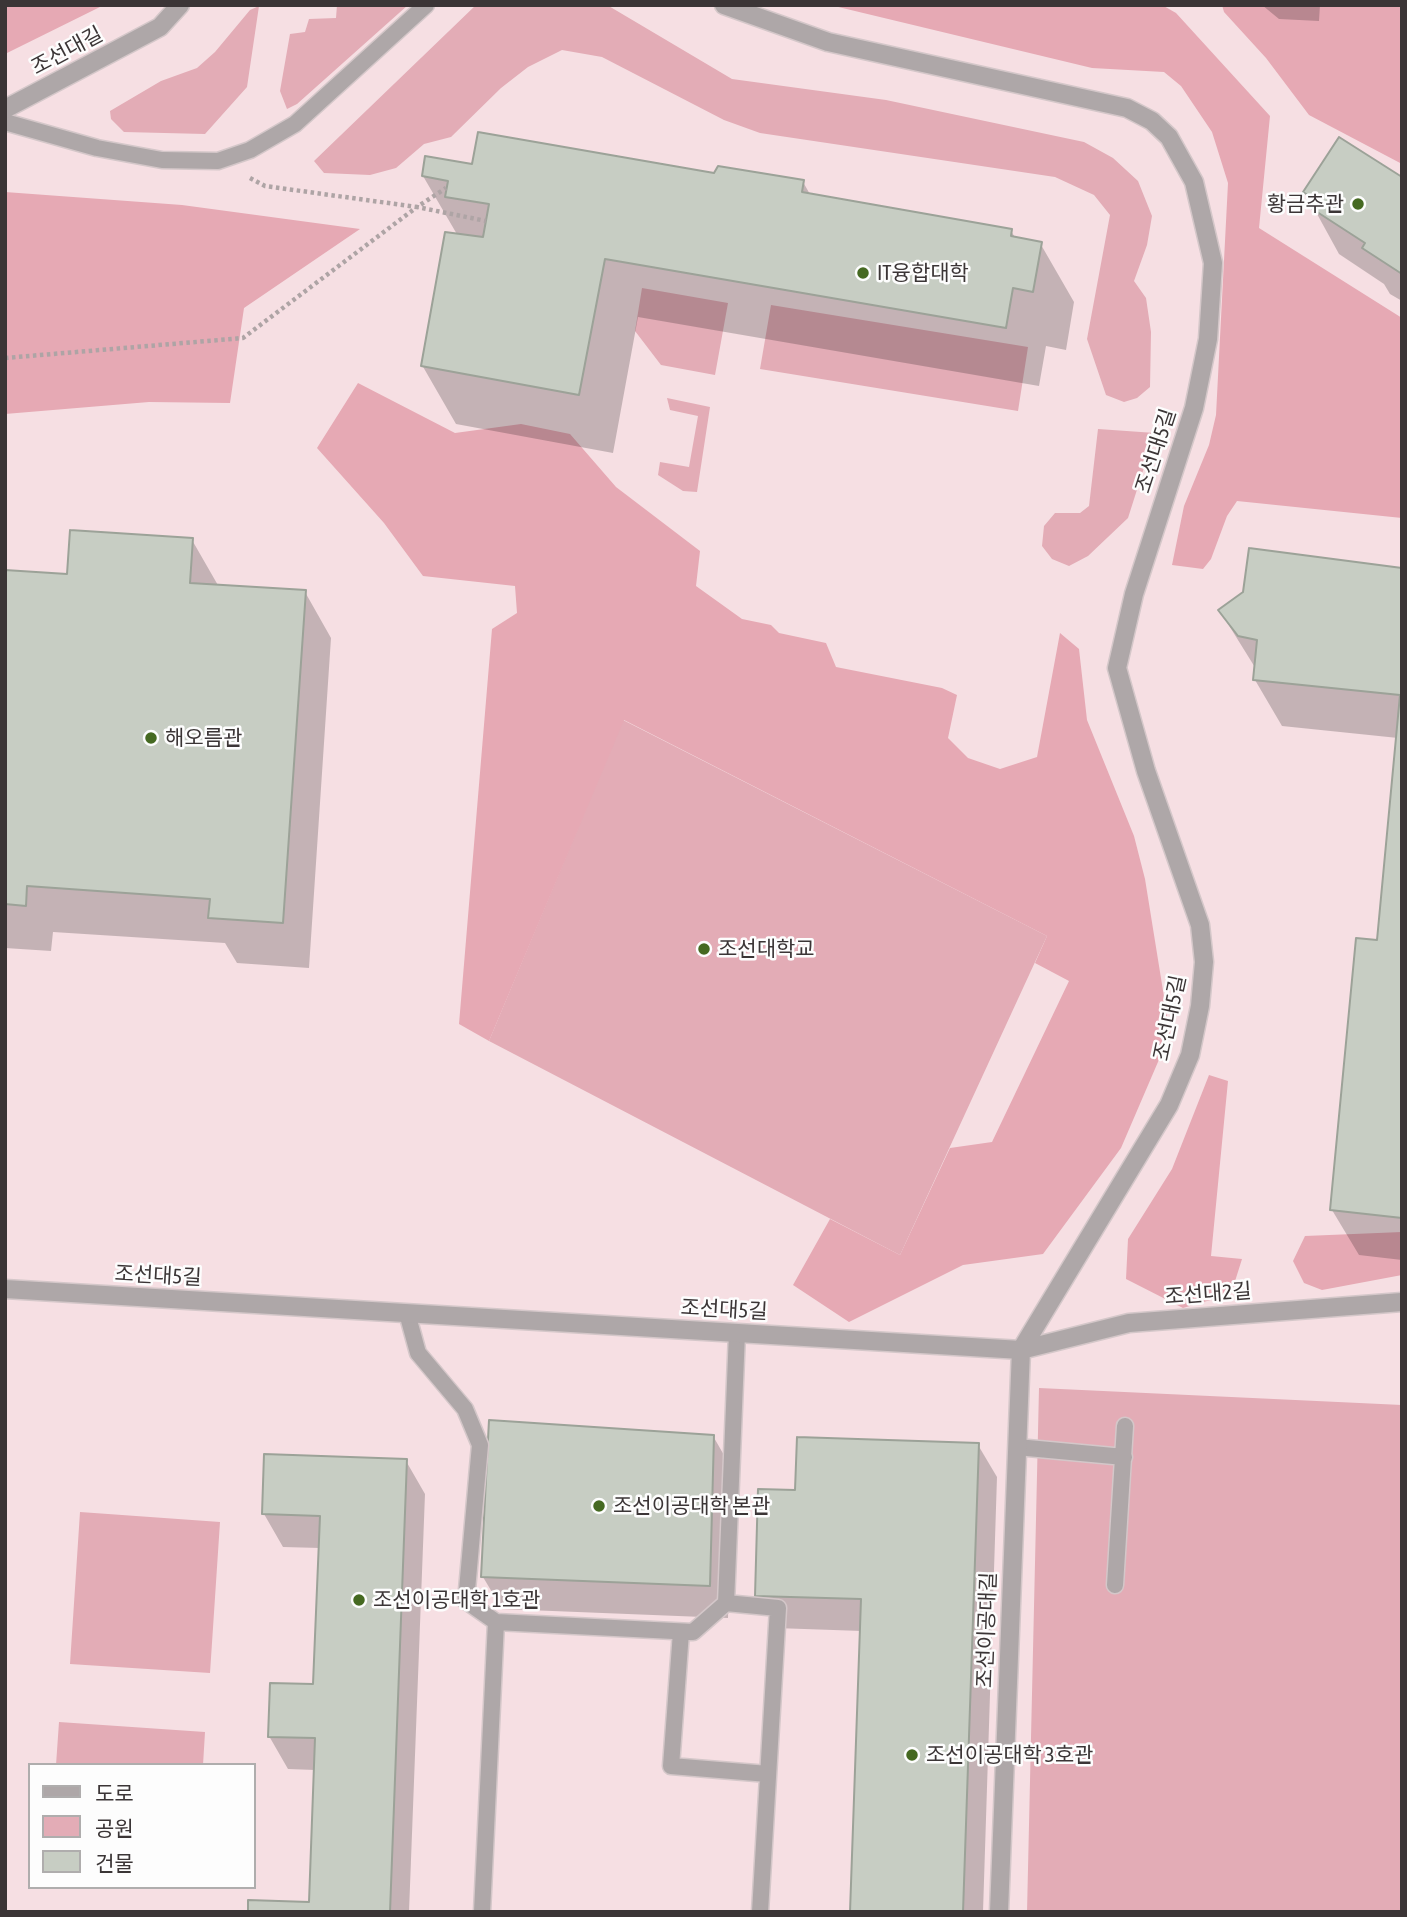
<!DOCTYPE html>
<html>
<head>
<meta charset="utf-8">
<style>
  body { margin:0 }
  #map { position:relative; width:1407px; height:1917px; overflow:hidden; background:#faecee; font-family:"Asap Condensed","Noto Sans KR",sans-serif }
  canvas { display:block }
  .frame { position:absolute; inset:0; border:7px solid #3b3536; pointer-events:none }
  .legend { position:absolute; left:28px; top:1763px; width:228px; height:126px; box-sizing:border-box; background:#fdfdfd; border:2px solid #afadad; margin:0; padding:9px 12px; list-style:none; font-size:21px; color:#3b3536 }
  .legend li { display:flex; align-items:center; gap:14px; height:35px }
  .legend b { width:35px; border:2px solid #afadad }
</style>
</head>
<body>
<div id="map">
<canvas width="1407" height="1917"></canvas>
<div class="frame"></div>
<ul class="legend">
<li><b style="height:9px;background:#aea7a8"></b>도로</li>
<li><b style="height:19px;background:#e3acb6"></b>공원</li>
<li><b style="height:19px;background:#c7cdc3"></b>건물</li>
</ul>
</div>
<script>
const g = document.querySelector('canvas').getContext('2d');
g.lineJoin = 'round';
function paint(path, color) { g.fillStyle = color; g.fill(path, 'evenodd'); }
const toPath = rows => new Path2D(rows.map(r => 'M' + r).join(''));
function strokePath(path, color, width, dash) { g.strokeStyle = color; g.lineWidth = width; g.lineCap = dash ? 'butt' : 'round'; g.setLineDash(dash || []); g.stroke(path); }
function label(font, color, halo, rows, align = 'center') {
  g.font = font + ' "Asap Condensed","Noto Sans KR",sans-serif'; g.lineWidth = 5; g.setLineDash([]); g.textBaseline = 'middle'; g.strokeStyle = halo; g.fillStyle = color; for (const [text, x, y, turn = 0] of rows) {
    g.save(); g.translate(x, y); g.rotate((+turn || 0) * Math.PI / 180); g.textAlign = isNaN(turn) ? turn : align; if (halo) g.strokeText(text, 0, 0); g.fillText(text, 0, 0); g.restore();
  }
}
paint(toPath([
  [5,5,1309,5,1402,133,1402,1912,5,1912],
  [30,1765,254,1765,254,1887,30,1887]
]), '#f6dfe3');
paint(toPath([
  [337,5,408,5,297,104,287,109,280,91,290,34,305,32,309,19,336,18],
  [476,5,607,5,732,79,886,100,1084,142,1113,158,1138,181,1152,216,1147,245,1134,281,1146,298,1151,332,1150,387,1137,398,1124,402,1106,395,1087,339,1110,215,1094,195,1055,177,760,133,724,120,602,57,562,50,528,67,501,88,451,137,424,144,396,168,370,175,324,173,314,161],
  [259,6,247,87,205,134,124,132,111,119,110,111,161,81,197,68,215,52,250,10],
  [642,288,728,303,715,375,661,365,635,331],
  [771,305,1028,347,1018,411,760,369],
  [667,398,710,407,697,492,683,491,658,475,660,462,689,467,698,416,670,410],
  [1098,429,1155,433,1128,518,1088,556,1069,566,1052,559,1042,546,1044,526,1055,513,1080,513,1089,506],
  [623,720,1047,936,900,1255,489,1041],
  [1039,1388,1402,1405,1402,1912,1027,1912],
  [80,1512,220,1522,210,1673,70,1664],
  [59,1722,205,1732,203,1765,56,1765]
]), '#e3acb6');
paint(toPath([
  [5,5,104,5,5,54],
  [830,5,1162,5,1176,13,1270,116,1259,228,1402,318,1402,518,1237,501,1227,516,1211,559,1203,569,1172,565,1184,506,1209,445,1216,415,1228,183,1212,132,1181,86,1164,72,1092,68],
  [1222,5,1402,5,1402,164,1309,115,1266,58,1224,12],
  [5,192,182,205,360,229,244,308,230,403,149,402,5,414],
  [358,383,455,433,521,424,570,434,616,487,700,551,696,586,742,619,771,625,779,633,826,643,836,667,942,688,957,695,948,738,968,758,1000,769,1037,757,1060,633,1079,649,1087,720,1134,836,1145,879,1170,1034,1121,1148,1043,1254,963,1265,849,1322,793,1285,830,1219,900,1255,950,1148,992,1142,1069,981,1035,963,1047,936,624,720,489,1041,459,1024,492,629,517,613,515,586,423,576,384,523,317,448],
  [1209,1075,1228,1081,1211,1256,1242,1259,1231,1294,1183,1308,1126,1279,1128,1239,1172,1169],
  [1402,1232,1402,1275,1322,1290,1304,1283,1293,1261,1305,1236]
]), '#e6a9b4');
paint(toPath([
  [1262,5,1320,5,1319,21,1279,19],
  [473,166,715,175,803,182,811,196,1011,231,1016,239,1040,243,1074,302,1066,350,1046,346,1039,386,638,317,613,453,456,424,422,365,458,236,423,176],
  [1402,179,1402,301,1390,294,1384,284,1339,254,1305,192],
  [192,540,219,587,305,592,331,638,309,968,237,963,225,943,53,932,51,951,5,948,5,572,68,576],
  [1402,570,1402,1260,1359,1255,1332,1210,1378,942,1398,738,1282,726,1255,680,1256,669,1220,611],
  [713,1436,732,1469,728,1618,502,1609,483,1577],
  [978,1445,997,1477,983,1912,851,1912,862,1631,775,1628,756,1595,797,1492],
  [406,1461,425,1494,409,1912,250,1912,310,1904,315,1770,288,1769,269,1736,315,1686,320,1548,283,1547,264,1514]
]), '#0003');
const building = toPath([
  [478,132,714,173,718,166,804,180,802,192,1012,229,1011,236,1042,242,1033,292,1013,288,1006,328,605,259,579,395,421,366,445,232,483,237,489,204,445,197,448,181,422,176,425,156,472,164,478,132],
  [1339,137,1402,177,1402,274,1362,248,1365,243,1311,208,1316,200,1303,192,1339,137],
  [70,530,193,538,190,583,306,590,283,923,208,918,210,899,27,886,26,906,5,904,5,570,67,574,70,530],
  [1249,548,1402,568,1402,1218,1330,1210,1356,938,1377,940,1400,695,1253,680,1257,640,1238,636,1218,610,1243,592,1249,548],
  [489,1420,714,1435,710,1586,481,1577,489,1420],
  [797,1437,979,1443,963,1912,850,1912,861,1599,755,1596,758,1489,795,1490,797,1437],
  [264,1454,407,1459,390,1912,248,1912,248,1900,309,1902,315,1738,268,1737,270,1683,313,1684,320,1516,262,1514,264,1454]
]);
paint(building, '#c7cdc3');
strokePath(building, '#9ca298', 2);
const lane = toPath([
  [5,122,97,148,162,160,218,161,250,150,295,124,426,5],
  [407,1313,418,1353,465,1409,480,1445,466,1601,496,1622],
  [737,1333,726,1603,778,1608,760,1912],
  [1017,1447,1124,1457],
  [1115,1585,1125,1426],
  [681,1632,671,1766,768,1774],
  [482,1912,496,1622,693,1632,726,1603]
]);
const street = toPath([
  [5,109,160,27,180,5],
  [5,1289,1021,1350,1169,1105,1190,1055,1200,1006,1204,962,1200,925,1146,771,1117,668,1134,594,1194,408,1208,339,1213,263,1194,182,1169,137,1152,121,1127,108,828,42,724,5],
  [999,1912,1021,1350,1129,1323,1402,1302]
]);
strokePath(lane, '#d4c7c9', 19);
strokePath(street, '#d4c7c9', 21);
strokePath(toPath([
  [250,178,265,186,417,207,446,188],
  [5,358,243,338,417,207,486,221]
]), '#aea4a5', 4.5, [3.5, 3.5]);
strokePath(lane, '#aea7a8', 16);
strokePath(street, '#aea7a8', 18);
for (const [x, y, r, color] of [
  [1358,204,7,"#456921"],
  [863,273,7,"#456921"],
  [151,738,7,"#456921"],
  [704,949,7,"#456921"],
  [599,1506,7,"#456921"],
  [359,1600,7,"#456921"],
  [912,1755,7,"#456921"]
]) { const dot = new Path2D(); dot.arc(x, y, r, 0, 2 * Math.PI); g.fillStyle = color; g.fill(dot); strokePath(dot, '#fdfdfd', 2.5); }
label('21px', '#3b3536', '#fdfdfd', [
  ["조선대길",67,51,-28],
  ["조선대5길",1156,451,-72],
  ["조선대5길",1170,1018,-78],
  ["조선대5길",158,1276,3],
  ["조선대2길",1208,1294,-4],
  ["조선대5길",724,1310,3],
  ["조선이공대길",987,1630,-88]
]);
label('21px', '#3b3536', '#fdfdfd', [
  ["황금추관",1344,204,"right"],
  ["IT융합대학",877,273],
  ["해오름관",165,738],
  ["조선대학교",718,949],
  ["조선이공대학 본관",613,1506],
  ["조선이공대학 1호관",373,1600],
  ["조선이공대학 3호관",926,1755]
], 'left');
</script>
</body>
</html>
